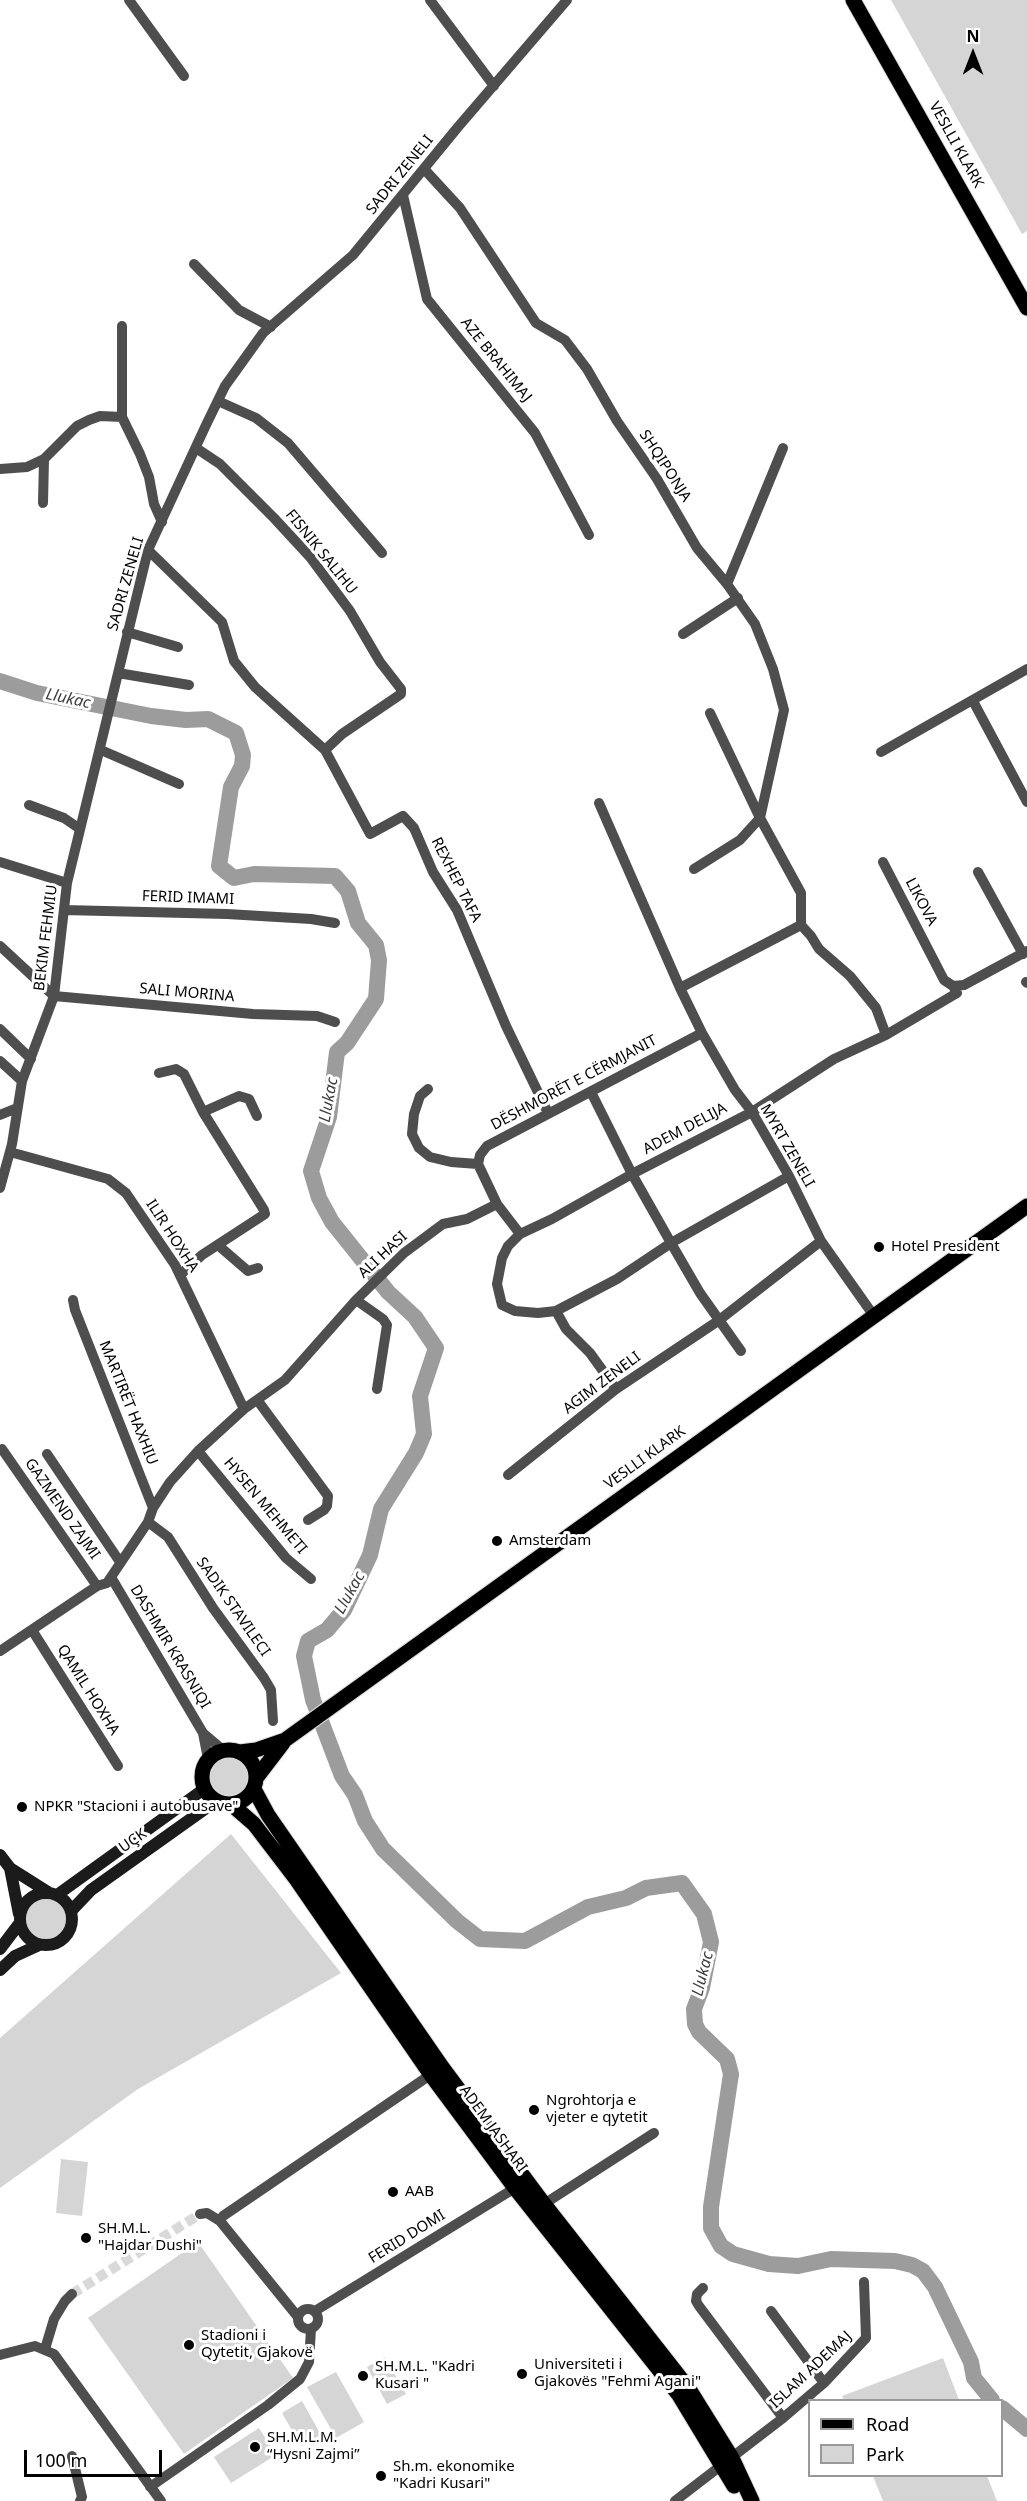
<!DOCTYPE html>
<html>
<head>
<meta charset="utf-8">
<style>
  body { margin:0 }
  #map { position:relative; width:1027px; height:2501px; overflow:hidden; background:#fff; font-family:"Noto Sans",sans-serif }
  canvas { display:block }
  .legend { position:absolute; left:808px; top:2399px; width:195px; height:78px; box-sizing:border-box; background:#fff; border:2px solid #999; margin:0; padding:8px 10px; list-style:none; font-size:18px; color:#000 }
  .legend li { display:flex; align-items:center; gap:12px; height:30px }
  .legend b { width:30px; border:2px solid #999 }
  .north { position:absolute; left:943px; top:24px; width:60px; height:60px; -webkit-text-stroke:4px #fff; paint-order:stroke; rotate:0deg; font-size:16px; font-weight:700; line-height:24px; text-align:center; color:#000 }
  .north::after { content:''; display:block; margin:auto; width:21px; height:27px; background:#000; clip-path:polygon(50% 0,100% 100%,50% 72%,0 100%) }
  .scale { position:absolute; left:24px; top:2450px; width:138px; height:27px; box-sizing:border-box; border:3px solid #000; border-top:0; padding-left:8px; font-size:18px; line-height:21px; white-space:nowrap; color:#000; -webkit-text-stroke:4px #fff; paint-order:stroke }
</style>
</head>
<body>
<div id="map">
<canvas width="1027" height="2501"></canvas>
<ul class="legend">
<li><b style="height:8px;background:#000"></b>Road</li>
<li><b style="height:16px;background:#d5d5d5"></b>Park</li>
</ul>
<div class="north">N</div>
<div class="scale">100 m</div>
</div>
<script>
const g = document.querySelector('canvas').getContext('2d');
g.lineJoin = 'round';
function paint(path, color) { g.fillStyle = color; g.fill(path, 'evenodd'); }
const toPath = rows => new Path2D(rows.map(r => 'M' + r).join(''));
function strokePath(path, color, width, dash) { g.strokeStyle = color; g.lineWidth = width; g.lineCap = dash ? 'butt' : 'round'; g.setLineDash(dash || []); g.stroke(path); }
function label(font, color, halo, rows, align = 'center') {
  g.font = font + ' "Noto Sans",sans-serif'; g.lineWidth = 6; g.setLineDash([]); g.textBaseline = 'middle'; g.strokeStyle = halo; g.fillStyle = color; for (const [text, x, y, turn = 0] of rows) {
    g.save(); g.translate(x, y); g.rotate((+turn || 0) * Math.PI / 180); g.textAlign = isNaN(turn) ? turn : align; if (halo) g.strokeText(text, 0, 0); g.fillText(text, 0, 0); g.restore();
  }
}
paint(toPath([
  [891,0,1027,0,1027,231,1022,234],
  '209 1776a20 20 0 1 1 40 0a20 20 0 1 1-40 0Z',
  [231,1834,341,1973,138,2089,0,2188,0,2038],
  '26 1919a20 20 0 1 1 40 0a20 20 0 1 1-40 0Z',
  [61,2159,88,2162,82,2216,56,2213],
  [198,2242,293,2378,184,2454,88,2318],
  [385,2357,406,2394,387,2404,367,2367],
  [943,2358,959,2400,844,2400,842,2396],
  [336,2372,364,2422,336,2438,307,2387],
  [302,2401,321,2435,301,2446,282,2413],
  [259,2428,276,2455,231,2483,214,2457],
  [873,2476,987,2476,997,2501,883,2501]
]), '#d5d5d5');
strokePath(toPath([
  [0,681,37,693,151,716,186,720,208,719,236,733,243,755,242,766,231,787,219,866,234,878,254,874,335,876,348,891,358,923,376,945,379,960,376,999,347,1043,337,1052,329,1117,311,1171,319,1198,332,1222,388,1292,415,1317,436,1348,420,1396,424,1434,416,1453,381,1509,370,1555,344,1610,327,1630,308,1641,304,1656,313,1700,342,1776,355,1795,365,1821,383,1849,457,1921,480,1939,525,1941,588,1907,626,1898,646,1888,682,1883,704,1914,711,1942,702,1988,694,2009,695,2024,699,2032,727,2059,731,2074,711,2207,711,2228,721,2246,733,2254,769,2264,798,2266,831,2259,895,2261,912,2265,923,2271,935,2287,971,2362,974,2378,992,2400],
  [1002,2408,1027,2429]
]), '#9c9c9c', 16);
strokePath(toPath([
  [72,2294,200,2214]
]), '#d9d9d9', 10, [10, 5]);
const primary = toPath([
  [853,0,1027,308],
  '202 1777a27 27 0 1 1 54 0a27 27 0 1 1-54 0Z',
  [240,1752,256,1750,285,1740,1027,1206],
  [257,1777,283,1743],
  [254,1789,268,1815,442,2067,544,2204,689,2389,732,2458,752,2501],
  [231,1804,254,1824,296,1879,431,2075,515,2188,679,2395,734,2486]
]);
strokePath(primary, '#dbdbdb', 17);
strokePath(toPath([
  [129,0,184,76],
  [430,0,494,86],
  [425,170,460,208,536,323,565,340,587,369,617,421,657,479,697,548,727,584,755,624,773,669,784,710,760,818],
  [403,195,427,299,535,433,589,535],
  [194,264,239,310,271,327],
  [122,326,122,417],
  [218,401,256,418,288,443,382,553],
  [196,448,220,464,274,518,310,557,350,611,380,662,401,689,401,694,342,734,325,750],
  [0,469,27,467,44,459,77,426,89,420,100,416,122,417,140,454,149,477,154,504,162,522],
  [43,503,44,459],
  [148,550,222,622,234,661,255,687,325,750,370,834,403,816,414,828,433,872,457,910,506,1026,548,1113],
  [727,584,783,448],
  [127,632,178,647],
  [683,634,738,598],
  [118,673,189,685],
  [973,701,1027,802],
  [710,713,760,818,801,893,801,925],
  [101,750,179,784],
  [881,752,1027,669],
  [599,803,680,988,702,1033,735,1090,752,1112,789,1176,821,1241,874,1316],
  [29,805,64,818,80,829],
  [0,862,67,883],
  [883,862,944,980,953,986,964,985,1027,951],
  [694,869,740,840,760,818],
  [978,872,1023,954],
  [64,910,227,914,311,919,335,923],
  [801,925,811,936,819,949,850,976,876,1008,886,1035],
  [0,946,54,996,253,1014,317,1016,335,1022],
  [1026,982,1027,983],
  [680,988,801,925],
  [0,1029,31,1059],
  [0,1061,22,1081],
  [159,1073,176,1069,184,1074,203,1112],
  [428,1089,420,1096,414,1114,412,1134,419,1148,430,1157,451,1162,478,1164],
  [591,1092,632,1174,671,1243,700,1293,741,1351],
  [0,1115,17,1108],
  [10,1152,108,1179,126,1193,175,1265,244,1409],
  [789,1176,671,1243,617,1279,556,1311,538,1313,515,1311,502,1305,497,1284,502,1258,508,1246,520,1234,552,1219,632,1174,752,1112,834,1059,886,1035,957,993,953,986],
  [0,1188,12,1144,22,1081,54,996,67,883,148,550,206,425,225,386,263,333,353,255,458,127,567,0],
  [520,1234,497,1204,478,1164,480,1155,487,1146,702,1033],
  [219,1246,248,1271,258,1268],
  [180,1275,202,1255,265,1214,264,1210,203,1112,239,1096,249,1099,257,1116],
  [73,1300,75,1310,153,1508],
  [356,1300,383,1319,387,1325,377,1389],
  [556,1311,566,1329,590,1353,616,1389],
  [258,1401,328,1496,327,1506,324,1510,308,1520],
  [2,1449,97,1586],
  [198,1451,286,1558,311,1579],
  [47,1454,120,1562],
  [508,1475,616,1389,718,1321,821,1241],
  [148,1522,168,1537,213,1608,264,1678,271,1690,273,1721],
  [111,1577,203,1733,223,1750],
  [32,1630,118,1766],
  [0,1651,97,1586,107,1583,148,1522,153,1508,170,1482,198,1451,244,1409,285,1380,356,1300,404,1253,443,1224,467,1219,497,1204],
  [203,1733,208,1759],
  [544,2204,654,2133],
  [200,2214,207,2213,220,2221],
  [703,2288,697,2294,696,2301,699,2306,783,2418],
  '298 2319a10 10 0 1 1 20 0a10 10 0 1 1-20 0Z',
  [315,2311,515,2188],
  [771,2311,824,2383],
  [298,2317,220,2221,223,2216,436,2071],
  [45,2349,54,2319,65,2301,72,2294],
  [0,2355,35,2346,54,2354,161,2501],
  [72,2456,82,2497,80,2501],
  [150,2487,268,2405,300,2379,309,2362,311,2329],
  [675,2501,783,2418,824,2383,866,2338,864,2282]
]), '#4e4e4e', 10);
strokePath(toPath([
  [0,1855,10,1868,48,1892],
  [10,1868,19,1914],
  '20 1919a26 26 0 1 1 52 0a26 26 0 1 1-52 0Z',
  [57,1895,204,1789],
  [72,1910,91,1890,216,1801],
  [0,1949,19,1924],
  [0,1970,15,1956,39,1945]
]), '#1b1b1b', 12);
strokePath(primary, '#000', 15);
for (const [x, y, r, color] of [
  [879,1247,6,"#000"],
  [497,1541,6,"#000"],
  [22,1807,6,"#000"],
  [534,2110,6,"#000"],
  [393,2192,6,"#000"],
  [86,2238,6,"#000"],
  [189,2345,6,"#000"],
  [522,2374,6,"#000"],
  [363,2376,6,"#000"],
  [255,2447,6,"#000"],
  [381,2476,6,"#000"]
]) { const dot = new Path2D(); dot.arc(x, y, r, 0, 2 * Math.PI); g.fillStyle = color; g.fill(dot); strokePath(dot, '#fff', 2); }
label('15px', '#000', '#fff', [
  ["VESLLI KLARK",956,145,61],
  ["SADRI ZENELI",400,175,-51],
  ["AZE BRAHIMAJ",496,360,51],
  ["SHQIPONJA",665,466,57],
  ["FISNIK SALIHU",321,552,51],
  ["SADRI ZENELI",126,584,-74],
  ["REXHEP TAFA",456,880,63],
  ["FERID IMAMI",188,898,2],
  ["LIKOVA",921,902,62],
  ["BEKIM FEHMIU",46,938,-83],
  ["SALI MORINA",187,993,5],
  ["DËSHMORËT E CËRMJANIT",574,1083,-28],
  ["ADEM DELIJA",685,1129,-28],
  ["MYRT ZENELI",787,1146,60],
  ["ILIR HOXHA",172,1236,57],
  ["ALI HASI",383,1255,-43],
  ["AGIM ZENELI",602,1383,-37],
  ["MARTIRËT HAXHIU",128,1403,68],
  ["VESLLI KLARK",645,1458,-36],
  ["HYSEN MEHMETI",265,1506,50],
  ["GAZMEND ZAJMI",62,1509,55],
  ["SADIK STAVILECI",233,1607,55],
  ["DASHMIR KRASNIQI",170,1647,59],
  ["QAMIL HOXHA",88,1690,58],
  ["UÇK",133,1841,-35],
  ["ADEM JASHARI",493,2129,54],
  ["FERID DOMI",407,2237,-32],
  ["ISLAM ADEMAJ",811,2370,-43]
]);
label('15px', '#000', '#fff', [
  ["Hotel President",891,1247],
  ["Amsterdam",509,1541],
  ["NPKR \"Stacioni i autobusave\"",34,1807],
  ["Ngrohtorja e",546,2101],
  ["vjeter e qytetit",546,2118],
  ["AAB",405,2192],
  ["SH.M.L.",98,2229],
  ["\"Hajdar Dushi\"",98,2246],
  ["Stadioni i",201,2336],
  ["Qytetit, Gjakovë",201,2353],
  ["Universiteti i",534,2365],
  ["Gjakovës \"Fehmi Agani\"",534,2382],
  ["SH.M.L. \"Kadri",375,2367],
  ["Kusari \"",375,2384],
  ["SH.M.L.M.",267,2438],
  ["“Hysni Zajmi”",267,2455],
  ["Sh.m. ekonomike",393,2467],
  ["\"Kadri Kusari\"",393,2484]
], 'left');
label('italic 16px', '#3d3d3d', '#fff', [
  ["Llukac",68,699,12],
  ["Llukac",329,1100,-80],
  ["Llukac",350,1593,-61],
  ["Llukac",703,1974,-76]
]);
</script>
</body>
</html>
